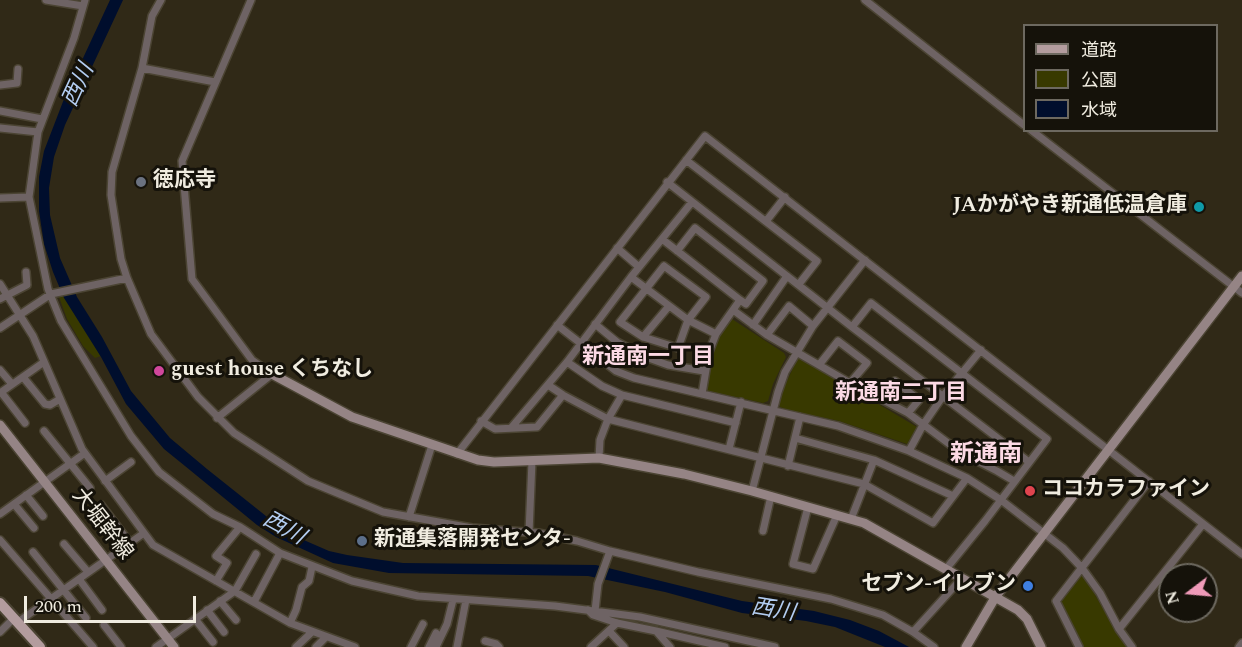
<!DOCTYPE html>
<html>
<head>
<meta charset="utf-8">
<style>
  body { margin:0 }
  #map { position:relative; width:1242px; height:647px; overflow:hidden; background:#302917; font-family:Spectral,"Noto Sans JP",serif }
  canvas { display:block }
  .legend { position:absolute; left:1023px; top:24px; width:195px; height:108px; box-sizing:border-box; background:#15120a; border:2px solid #6d6960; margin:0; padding:8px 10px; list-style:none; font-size:18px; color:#f0ece0 }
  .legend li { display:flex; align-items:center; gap:12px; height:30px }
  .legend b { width:30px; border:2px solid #6d6960 }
  .north { position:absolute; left:1158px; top:563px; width:60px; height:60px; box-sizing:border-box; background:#15120a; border:2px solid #6d6960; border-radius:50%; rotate:254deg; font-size:16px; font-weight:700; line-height:24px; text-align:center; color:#f0ece0 }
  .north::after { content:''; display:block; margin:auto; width:21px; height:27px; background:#ef9ab8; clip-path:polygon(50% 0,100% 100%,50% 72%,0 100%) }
  .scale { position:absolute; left:24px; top:596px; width:172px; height:27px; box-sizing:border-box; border:3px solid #f0ece0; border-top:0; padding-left:8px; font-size:18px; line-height:21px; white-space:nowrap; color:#f0ece0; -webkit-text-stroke:4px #15120a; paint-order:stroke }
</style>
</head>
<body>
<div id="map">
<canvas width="1242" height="647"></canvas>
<ul class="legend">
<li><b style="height:8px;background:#b39c9e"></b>道路</li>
<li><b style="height:16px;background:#383900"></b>公園</li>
<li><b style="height:16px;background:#000e2d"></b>水域</li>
</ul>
<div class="north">N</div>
<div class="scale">200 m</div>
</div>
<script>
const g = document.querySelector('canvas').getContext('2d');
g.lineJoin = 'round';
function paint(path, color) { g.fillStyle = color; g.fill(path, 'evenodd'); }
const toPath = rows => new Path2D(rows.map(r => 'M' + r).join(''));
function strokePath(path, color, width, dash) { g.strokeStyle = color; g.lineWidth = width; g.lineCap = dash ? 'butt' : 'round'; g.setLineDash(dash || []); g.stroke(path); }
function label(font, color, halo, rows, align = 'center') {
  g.font = font + ' Spectral,"Noto Sans JP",serif'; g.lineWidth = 6; g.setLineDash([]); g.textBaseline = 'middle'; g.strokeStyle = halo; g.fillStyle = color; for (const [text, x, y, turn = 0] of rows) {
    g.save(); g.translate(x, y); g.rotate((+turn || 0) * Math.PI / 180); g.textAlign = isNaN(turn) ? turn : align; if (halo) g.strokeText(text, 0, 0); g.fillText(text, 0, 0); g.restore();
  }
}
paint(toPath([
  [65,295,101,356,95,358,83,346,67,319,59,297],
  [732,319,784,353,786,357,773,384,768,401,763,403,708,391,705,385,717,341,728,321],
  [801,358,917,427,907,444,839,421,791,411,780,407,778,401,797,359],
  [1082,572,1116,631,1130,647,1082,647,1058,601]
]), '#383900');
paint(toPath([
  [110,0,123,0,65,125,54,157,49,188,50,215,60,258,77,297,102,337,131,391,170,438,207,469,276,524,306,541,329,551,347,555,403,563,596,565,742,601,814,611,850,620,879,631,909,647,885,647,835,627,806,621,742,613,665,592,588,576,389,573,333,563,276,537,257,525,185,466,164,449,126,404,101,357,64,298,53,272,44,244,39,211,39,177,44,151,64,99]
]), '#000e2d');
const street = toPath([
  [46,0,83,6],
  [85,0,74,38,38,132,29,197,48,289,61,321,131,436,159,472,213,514,240,527,280,553,352,581,418,596,555,606,640,617,775,647],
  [161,0,152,16,142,68,112,172,111,195,121,259,127,278,151,334,198,397,234,433,308,481,383,512,472,528,538,533,577,541,610,551,698,572,831,599,883,615,913,632,934,647],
  [865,0,1024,125],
  [142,68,215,82],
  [0,85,17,83,18,69],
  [0,111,42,119],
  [0,128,38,132],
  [1031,130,1242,293],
  [686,160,817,261,799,284],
  [667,182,852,327,1029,462],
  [0,198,29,197],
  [767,220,785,197],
  [662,239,740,300,716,334,709,352,702,394],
  [617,248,639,267],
  [677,251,695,228,763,281,746,304,740,300],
  [664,266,706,297,688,320,678,348,643,337,620,322,664,266],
  [631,277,688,320,716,334],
  [0,284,33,336,82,449,153,545,290,623,355,647],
  [0,299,27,285,26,272],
  [733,310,767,335,850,383,908,413,960,452,997,471,1014,481],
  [595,324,617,342,643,356,668,365,704,371],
  [557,325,616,371,634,378,838,426,909,451,967,478,1001,500,1063,548,1082,568,1100,593,1119,629,1132,647],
  [753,325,787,276],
  [852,327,871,303,1047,439,985,521,946,569],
  [0,328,51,294,127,278],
  [767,335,789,306,813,326],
  [643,337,669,306],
  [567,362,602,386,622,395,736,423],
  [819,365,838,341,867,363,850,383],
  [0,370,12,384],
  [23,377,45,404,50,405,60,399],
  [548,385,563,395,608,419,864,484,933,523,967,478],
  [1,392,25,423],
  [0,393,44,362],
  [880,398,895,381,919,400,908,413],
  [217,418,272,374,252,360,192,279,182,161,251,0],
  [481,421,495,429,537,427,563,395],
  [511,428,567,362,631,277,692,202],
  [44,431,90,488],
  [795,438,874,460,953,496],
  [729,449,741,402],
  [909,451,923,425,943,396,981,350],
  [457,454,705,136,1242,554],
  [599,458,600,440,608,419,622,395],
  [788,466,800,417],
  [105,481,131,462],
  [752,491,778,392,785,372,813,326,865,260],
  [26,495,43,516],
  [14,504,34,528],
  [101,505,130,543],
  [808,507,793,564,813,569,837,515],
  [0,514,85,453],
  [409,517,432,445],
  [851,519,874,460],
  [763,531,771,496],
  [529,533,532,461],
  [0,540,93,647],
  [64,544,88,572],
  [33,552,86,618],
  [79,579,102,610],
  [216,581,227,563,216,556,240,527],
  [220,601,236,620],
  [254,602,280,553],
  [207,610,224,632],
  [588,610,593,615,617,623,656,631,670,647],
  [595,611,598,584,610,551],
  [195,619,213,642],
  [18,622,144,533],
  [290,623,296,610,302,587,309,581,312,567],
  [104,625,121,647],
  [1119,629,1203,524],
  [609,631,624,647],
  [656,631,725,647],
  [0,632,14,618],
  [913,632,962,578],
  [485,641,496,644,499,647],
  [156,647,235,591,256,554],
  [296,647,312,632],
  [316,647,326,637],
  [411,647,423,624],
  [429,647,436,633],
  [436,647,447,624,453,600],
  [457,647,466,600],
  [591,647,617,623],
  [1079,647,1056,601,1149,481],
  [1239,647,1242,643]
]);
const secondary = toPath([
  [272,374,352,417,478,460,494,462,599,458,684,474,752,491,864,523,1018,610,1027,619,1041,647],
  [0,425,174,647],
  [966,647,996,596,1242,276]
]);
const primary = toPath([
  [0,603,40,647]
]);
strokePath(street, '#4b4433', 10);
strokePath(secondary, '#4b4433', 12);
strokePath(primary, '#4b4433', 14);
strokePath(street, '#6e6364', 7);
strokePath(secondary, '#958485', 9);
strokePath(primary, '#b39c9e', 10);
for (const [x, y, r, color] of [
  [141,182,6,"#6b7280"],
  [1199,207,6,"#0f9aa8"],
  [159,371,6,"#d1479c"],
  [1030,491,6,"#e0444e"],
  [362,541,6,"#5c6f8a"],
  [1028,586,6,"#3f7fe0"]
]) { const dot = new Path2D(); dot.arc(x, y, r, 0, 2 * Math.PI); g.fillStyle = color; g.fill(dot); strokePath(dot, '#15120a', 2); }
label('bold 21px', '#f0ece0', '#15120a', [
  ["徳応寺",153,182],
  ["JAかがやき新通低温倉庫",1187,207,"right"],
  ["guest house くちなし",171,371],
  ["ココカラファイン",1042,491],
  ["新通集落開発センタ-",374,541],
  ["セブン-イレブン",1016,586,"right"]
], 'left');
label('21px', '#f0ece0', '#15120a', [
  ["大堀幹線",101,525,52]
]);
label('italic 22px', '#b3cdf1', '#15120a', [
  ["西川",80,86,-65],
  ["西川",283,530,29],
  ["西川",773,612,9]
]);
label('bold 22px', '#fcdae5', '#15120a', [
  ["新通南一丁目",648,359],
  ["新通南二丁目",901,395]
]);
label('bold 24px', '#fcdae5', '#15120a', [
  ["新通南",986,456]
]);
</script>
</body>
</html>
